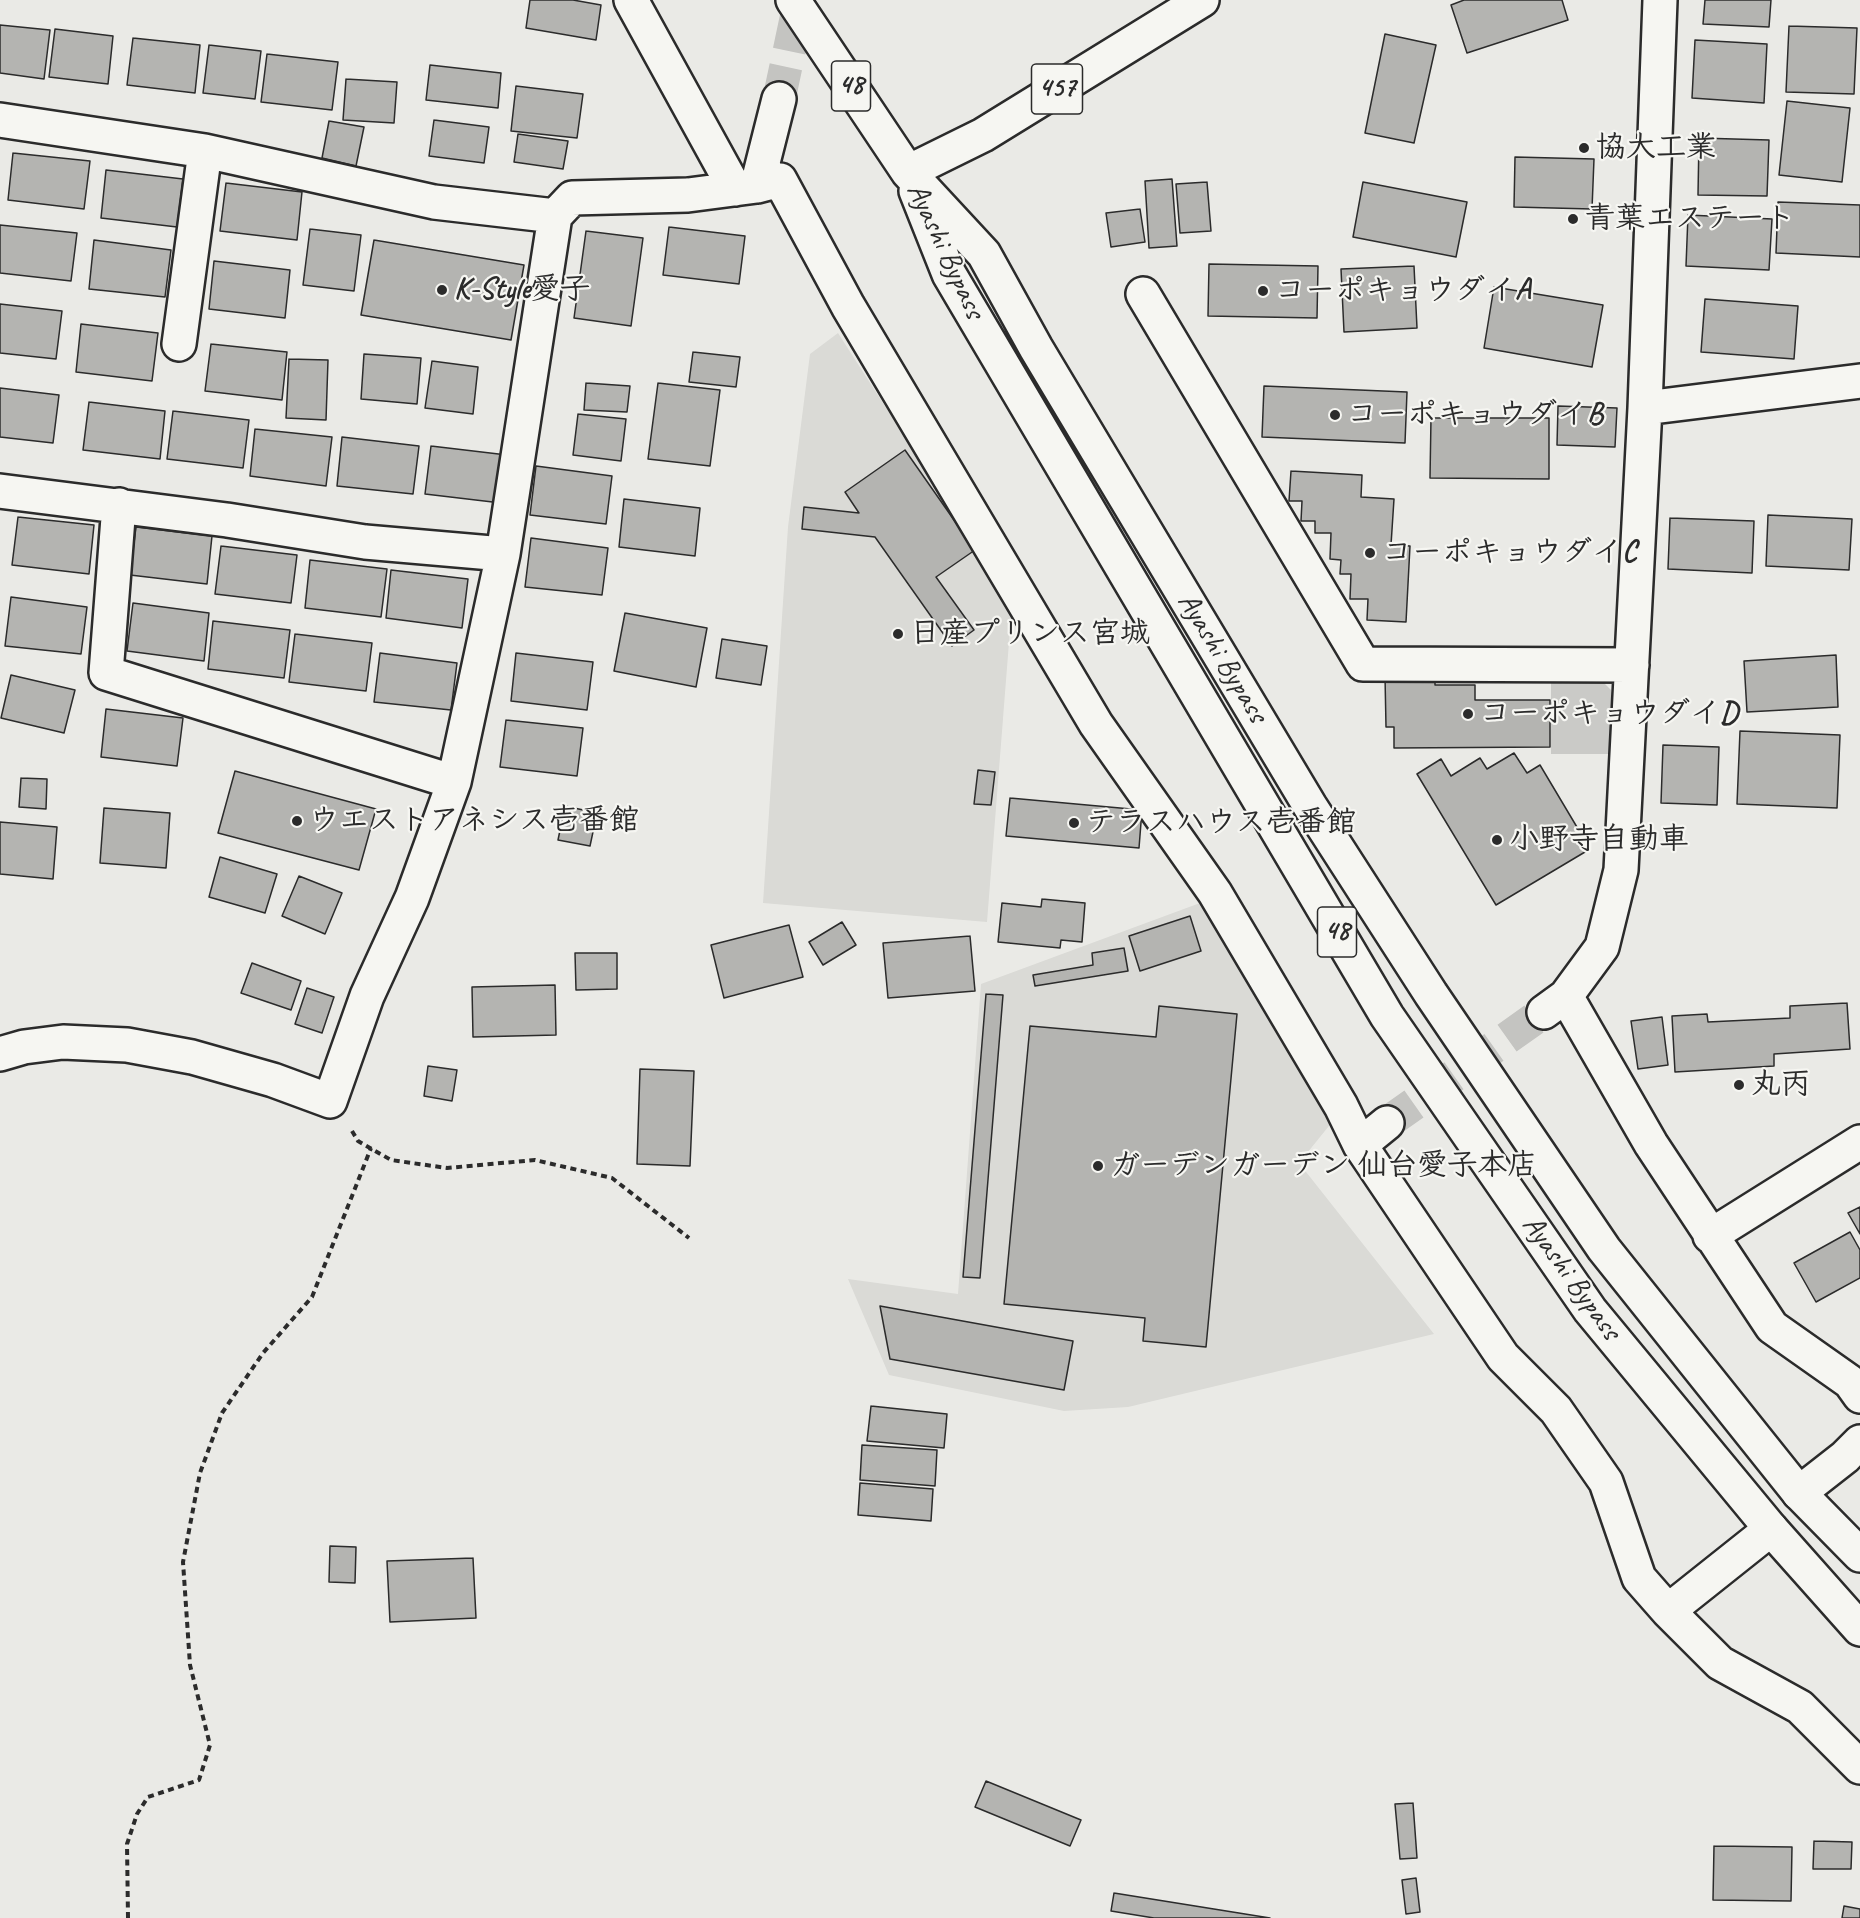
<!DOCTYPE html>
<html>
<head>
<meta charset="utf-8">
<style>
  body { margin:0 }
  canvas { display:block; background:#eaeae6 }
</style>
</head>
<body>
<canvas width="1860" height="1918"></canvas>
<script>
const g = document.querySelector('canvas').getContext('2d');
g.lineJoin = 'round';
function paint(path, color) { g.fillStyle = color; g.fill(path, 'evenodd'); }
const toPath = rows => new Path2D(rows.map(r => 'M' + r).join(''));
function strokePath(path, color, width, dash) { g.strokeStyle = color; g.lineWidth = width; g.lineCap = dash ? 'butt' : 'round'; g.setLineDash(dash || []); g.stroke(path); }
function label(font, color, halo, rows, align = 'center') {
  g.font = font + ' Caveat,"Klee One",sans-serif'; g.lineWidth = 4.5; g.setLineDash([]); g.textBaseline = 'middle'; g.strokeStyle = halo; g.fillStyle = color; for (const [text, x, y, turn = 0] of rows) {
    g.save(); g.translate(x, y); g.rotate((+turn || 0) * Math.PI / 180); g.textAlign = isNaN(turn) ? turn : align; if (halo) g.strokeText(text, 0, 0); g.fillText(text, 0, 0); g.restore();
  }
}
paint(toPath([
  [838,333,1012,604,987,922,763,903,788,527,810,354],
  [1200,903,1337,1116,1299,1163,1434,1334,1128,1407,1064,1411,889,1375,848,1279,958,1294,981,984]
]), '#dadad6');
paint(toPath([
  [1551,671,1592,671,1611,690,1612,754,1551,754]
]), '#cacac7');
const building = toPath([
  [530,0,573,0,601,5,596,40,526,28,530,0],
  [1464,0,1562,0,1568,20,1467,53,1451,5,1464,0],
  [1705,0,1771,0,1769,27,1703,24,1705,0],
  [0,25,50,30,44,79,0,73,0,25],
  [1789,26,1857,28,1854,94,1786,92,1789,26],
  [55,29,113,36,108,84,49,77,55,29],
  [1385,34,1436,45,1414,143,1365,133,1385,34],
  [133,38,200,45,195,93,127,85,133,38],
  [1695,40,1767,44,1764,103,1692,98,1695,40],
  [209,45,261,51,255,99,203,93,209,45],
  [267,54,338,62,332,110,261,102,267,54],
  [430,65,501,73,498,108,426,100,430,65],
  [346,79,397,82,394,123,343,120,346,79],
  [516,86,583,94,577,138,511,131,516,86],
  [1787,101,1850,108,1842,182,1779,175,1787,101],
  [434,120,489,127,484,163,429,156,434,120],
  [329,121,364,127,356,166,322,158,329,121],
  [518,134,568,141,563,169,514,162,518,134],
  [1699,138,1769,140,1767,196,1698,195,1699,138],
  [13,153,90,161,84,209,8,200,13,153],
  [1515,157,1594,159,1592,209,1514,207,1515,157],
  [106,170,183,179,177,227,101,218,106,170],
  [1172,179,1177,246,1149,248,1145,181,1172,179],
  [1207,182,1211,231,1180,233,1176,184,1207,182],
  [1363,182,1467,202,1456,257,1353,237,1363,182],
  [226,183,302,192,297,240,220,231,226,183],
  [1778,202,1860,205,1860,257,1776,253,1778,202],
  [1140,209,1145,242,1111,247,1106,213,1140,209],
  [1688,215,1772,219,1769,270,1686,266,1688,215],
  [0,225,77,233,71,281,0,273,0,225],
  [669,227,745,236,739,284,663,275,669,227],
  [310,229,361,235,354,291,303,285,310,229],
  [586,231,643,238,631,326,574,318,586,231],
  [94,240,171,250,165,297,89,289,94,240],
  [374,240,524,265,511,340,361,315,374,240],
  [214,261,290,270,285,318,209,309,214,261],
  [1209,264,1318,266,1317,318,1208,316,1209,264],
  [1414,266,1417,328,1344,332,1341,269,1414,266],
  [1494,287,1603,305,1592,367,1484,348,1494,287],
  [1705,299,1798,306,1794,359,1701,352,1705,299],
  [0,304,62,311,56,359,0,353,0,304],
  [81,324,158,333,152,381,76,372,81,324],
  [211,344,287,352,282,400,205,391,211,344],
  [693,352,740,357,736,387,689,382,693,352],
  [364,354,421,358,417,404,361,399,364,354],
  [289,359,328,360,326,420,286,418,289,359],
  [432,361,478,367,473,414,425,408,432,361],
  [586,383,630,386,627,412,584,410,586,383],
  [658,383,720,390,710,466,648,459,658,383],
  [1264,386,1407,392,1405,443,1262,437,1264,386],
  [0,388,59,395,53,443,0,437,0,388],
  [89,402,165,411,160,459,83,450,89,402],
  [1558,406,1617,408,1615,447,1557,445,1558,406],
  [173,411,249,420,243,468,167,459,173,411],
  [578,414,626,419,621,461,573,455,578,414],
  [1431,418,1549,418,1549,479,1430,478,1431,418],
  [255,429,332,437,326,486,250,476,255,429],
  [342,437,419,446,413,494,337,486,342,437],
  [431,446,507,455,501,503,425,494,431,446],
  [905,450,975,550,936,577,974,630,952,646,875,537,802,529,804,507,859,513,845,492,905,450],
  [536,466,612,476,606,524,530,515,536,466],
  [1291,471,1362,475,1361,497,1394,499,1391,545,1410,546,1406,622,1367,620,1368,599,1350,599,1351,574,1340,574,1341,560,1330,559,1331,533,1315,533,1315,521,1301,521,1302,501,1289,501,1291,471],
  [624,499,700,508,695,556,619,547,624,499],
  [1768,515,1852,519,1849,570,1766,566,1768,515],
  [18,517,94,525,89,574,12,565,18,517],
  [1670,518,1754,521,1752,573,1668,569,1670,518],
  [136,527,212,536,207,584,130,575,136,527],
  [531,538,608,548,602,595,525,587,531,538],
  [221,546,297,555,291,603,215,594,221,546],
  [310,560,387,569,381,617,305,608,310,560],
  [391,570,468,579,462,628,386,618,391,570],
  [11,597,87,607,81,654,5,646,11,597],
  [133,603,209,613,204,661,127,651,133,603],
  [625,613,707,628,696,687,614,671,625,613],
  [213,621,290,630,284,678,208,669,213,621],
  [295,634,372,643,366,691,289,682,295,634],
  [722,639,767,646,761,685,716,678,722,639],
  [380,653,457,663,451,710,374,702,380,653],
  [516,653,593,662,587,710,511,701,516,653],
  [1836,655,1838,707,1747,712,1744,661,1836,655],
  [11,675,75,690,64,733,1,718,11,675],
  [1385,676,1435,676,1435,685,1475,685,1475,700,1550,700,1550,747,1394,748,1394,727,1386,727,1385,676],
  [106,709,183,718,177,766,101,757,106,709],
  [506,720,583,728,577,776,500,767,506,720],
  [1740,731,1840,735,1837,808,1737,804,1740,731],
  [1663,745,1719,747,1717,805,1661,803,1663,745],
  [1514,753,1527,773,1540,765,1590,849,1496,905,1417,774,1441,759,1451,776,1480,758,1487,769,1514,753],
  [978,770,995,772,991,805,974,804,978,770],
  [235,771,376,809,359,870,218,833,235,771],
  [21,778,47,779,46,809,19,807,21,778],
  [1010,798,1142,810,1139,848,1006,836,1010,798],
  [565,806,597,813,590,846,558,840,565,806],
  [104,808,170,813,166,868,100,863,104,808],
  [0,822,57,827,53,879,0,874,0,822],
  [220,857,277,874,265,913,209,897,220,857],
  [299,876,342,893,325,934,282,916,299,876],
  [1042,899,1085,903,1082,942,1061,940,1060,948,998,942,1002,903,1041,907,1042,899],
  [1190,916,1201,951,1140,971,1129,936,1190,916],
  [842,922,856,945,823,965,809,942,842,922],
  [789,925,803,977,724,998,711,945,789,925],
  [970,936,975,991,888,998,883,943,970,936],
  [1124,948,1128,971,1035,986,1033,975,1093,965,1092,953,1124,948],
  [575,953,617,953,617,989,576,990,575,953],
  [252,963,301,981,291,1010,241,993,252,963],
  [555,985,556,1035,473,1037,472,987,555,985],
  [307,988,334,997,322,1033,295,1024,307,988],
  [986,994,1003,995,980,1278,963,1277,986,994],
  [1847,1003,1850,1049,1774,1054,1774,1066,1675,1072,1672,1016,1707,1014,1708,1022,1790,1018,1790,1006,1847,1003],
  [1159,1006,1237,1014,1206,1347,1143,1341,1145,1318,1004,1304,1030,1026,1156,1037,1159,1006],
  [1662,1017,1668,1065,1638,1069,1631,1021,1662,1017],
  [428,1066,457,1070,452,1101,424,1096,428,1066],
  [640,1069,694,1071,690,1166,637,1164,640,1069],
  [1860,1207,1860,1234,1848,1213,1860,1207],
  [1850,1232,1860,1250,1860,1278,1816,1302,1794,1263,1850,1232],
  [880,1306,1073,1341,1064,1390,890,1359,880,1306],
  [871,1406,947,1414,944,1448,867,1441,871,1406],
  [862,1445,937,1450,935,1486,860,1480,862,1445],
  [860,1483,933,1489,931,1521,858,1515,860,1483],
  [330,1546,356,1547,355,1583,329,1582,330,1546],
  [473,1558,476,1618,390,1622,387,1561,473,1558],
  [986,1781,1081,1820,1070,1846,975,1807,986,1781],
  [1413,1803,1417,1858,1400,1859,1395,1804,1413,1803],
  [1814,1841,1852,1842,1851,1869,1813,1869,1814,1841],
  [1714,1846,1792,1847,1791,1901,1713,1900,1714,1846],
  [1416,1878,1420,1912,1406,1914,1402,1880,1416,1878],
  [1114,1893,1270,1918,1154,1918,1111,1911,1114,1893],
  [1844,1906,1860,1909,1860,1918,1842,1918,1844,1906]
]);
paint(building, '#b4b4b1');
strokePath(building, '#2b2b2b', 1.5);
strokePath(toPath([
  [779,99,800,0],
  [1387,1123,1544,1012]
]), '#c4c4c1', 33, [33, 16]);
const minor = toPath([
  [631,0,735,189],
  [0,120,205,151,434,202,555,216],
  [757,186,779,99],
  [1143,294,1363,664,1632,665],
  [179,344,205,151],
  [1645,408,1860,381],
  [0,491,227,520,365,542,503,554],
  [119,505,106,673,454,782],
  [1566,996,1651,1144,1772,1327,1850,1382,1860,1396],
  [1544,1012,1566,996,1602,947,1621,870,1645,408,1660,0],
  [0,1054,24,1047,63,1042,127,1045,192,1057,273,1080,330,1101,367,996,412,898,454,782,503,554,555,216,572,198,688,195,757,186,780,180,848,306,1096,724,1215,893,1341,1106,1360,1145,1503,1357,1556,1410,1606,1482,1639,1578,1668,1611,1771,1529],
  [1360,1145,1387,1123],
  [1710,1236,1860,1142],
  [1799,1493,1845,1457,1860,1442],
  [1668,1611,1720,1663,1800,1707,1860,1767]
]);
const highway = toPath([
  [793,0,908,172,984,254,1036,348,1310,806,1431,994,1604,1249,1799,1493,1860,1555],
  [908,172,983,135,1202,0],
  [916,191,949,274,1387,1016,1590,1310,1771,1529,1860,1629]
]);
strokePath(minor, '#2b2b2b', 38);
strokePath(highway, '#2b2b2b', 38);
strokePath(toPath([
  [352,1131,358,1141,391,1160,447,1168,535,1160,612,1178,689,1238],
  [128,1918,127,1844,137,1814,148,1797,199,1780,210,1745,190,1665,183,1562,200,1473,222,1413,263,1353,312,1297,371,1148]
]), '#2b2b2b', 4, [6, 4.5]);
strokePath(minor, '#f6f6f2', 33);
strokePath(highway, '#f6f6f2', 33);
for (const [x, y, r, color] of [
  [1584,148,6,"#2b2b2b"],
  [1573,219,6,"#2b2b2b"],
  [442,290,6,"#2b2b2b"],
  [1263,291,6,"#2b2b2b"],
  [1335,415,6,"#2b2b2b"],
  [1370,553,6,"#2b2b2b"],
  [898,634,6,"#2b2b2b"],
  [1468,714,6,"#2b2b2b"],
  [297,821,6,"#2b2b2b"],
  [1074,823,6,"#2b2b2b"],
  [1497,840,6,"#2b2b2b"],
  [1739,1085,6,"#2b2b2b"],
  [1098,1166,6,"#2b2b2b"]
]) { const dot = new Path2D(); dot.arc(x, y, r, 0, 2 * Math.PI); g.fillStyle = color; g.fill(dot); strokePath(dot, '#f6f6f2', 2); }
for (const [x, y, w] of [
  [851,86,39],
  [1057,89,51],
  [1337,932,39]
]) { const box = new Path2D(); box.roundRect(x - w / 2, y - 25, w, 50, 4.5); g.fillStyle = '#f6f6f2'; g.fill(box); strokePath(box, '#2b2b2b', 1.5); }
label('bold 28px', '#2b2b2b', null, [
  ["48",851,86],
  ["457",1057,89],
  ["48",1337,932]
]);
label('bold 30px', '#2b2b2b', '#f6f6f2', [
  ["協大工業",1596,148],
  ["青葉エステート",1585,219],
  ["K-Style愛子",454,290],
  ["コーポキョウダイA",1275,291],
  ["コーポキョウダイB",1347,415],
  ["コーポキョウダイC",1382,553],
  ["日産プリンス宮城",910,634],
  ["コーポキョウダイD",1480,714],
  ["ウエストアネシス壱番館",309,821],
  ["テラスハウス壱番館",1086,823],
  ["小野寺自動車",1509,840],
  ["丸丙",1751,1085],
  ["ガーデンガーデン 仙台愛子本店",1110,1166]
], 'left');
label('30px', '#2b2b2b', '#f6f6f2', [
  ["Ayashi Bypass",945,251,65],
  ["Ayashi Bypass",1222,658,59],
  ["Ayashi Bypass",1571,1278,54]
]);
</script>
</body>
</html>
